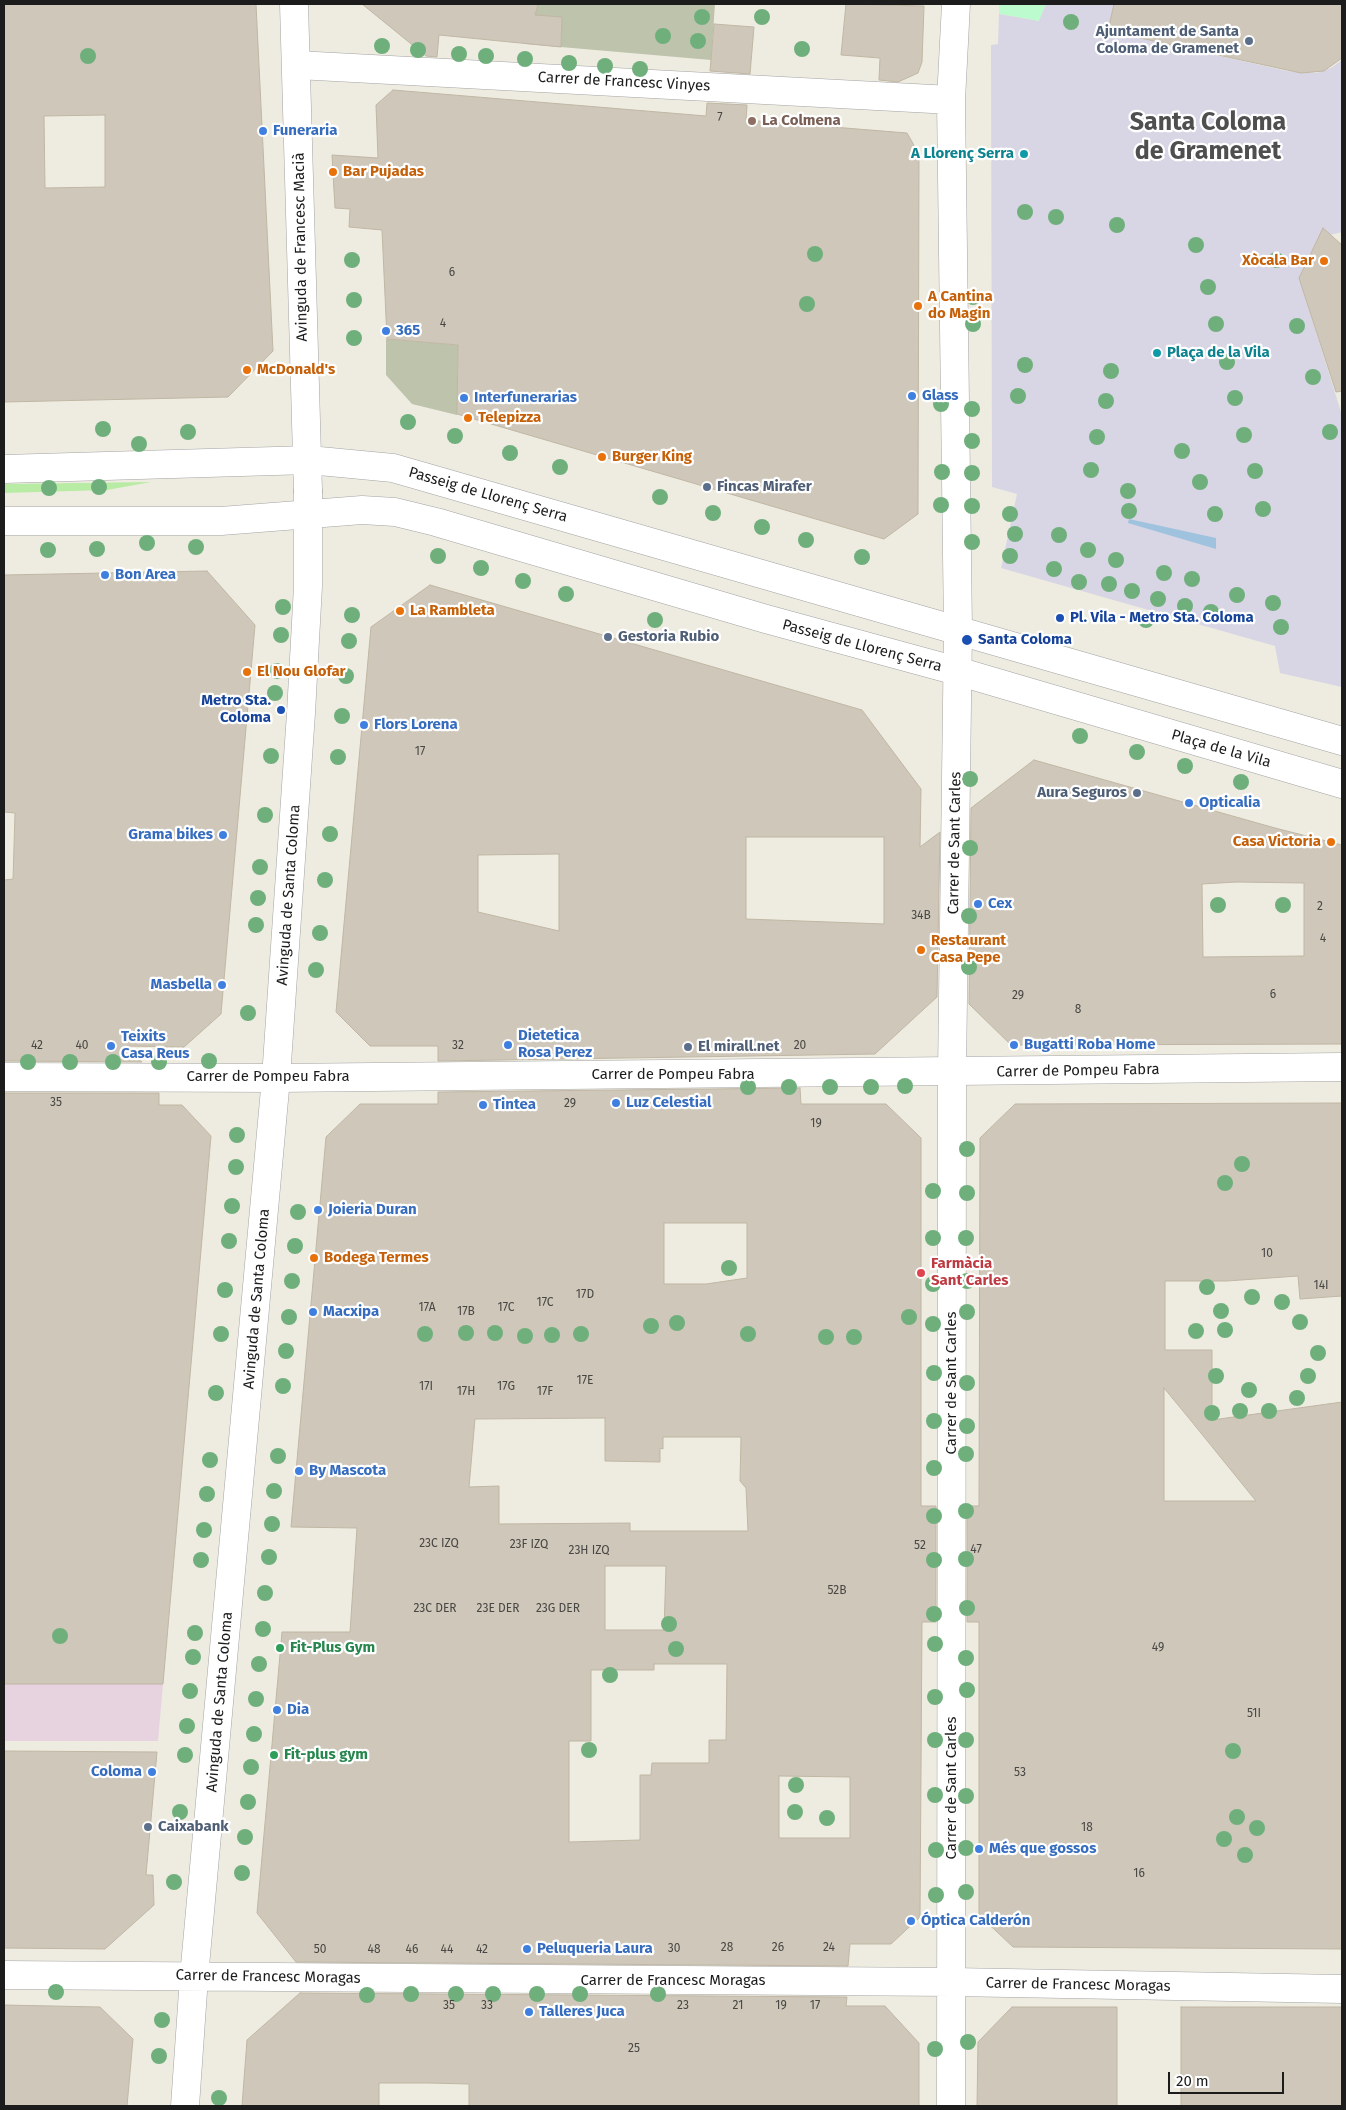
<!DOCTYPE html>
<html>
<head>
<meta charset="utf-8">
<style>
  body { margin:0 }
  #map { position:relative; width:1346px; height:2110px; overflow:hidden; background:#eeece1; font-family:"Fira Sans",sans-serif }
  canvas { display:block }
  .frame { position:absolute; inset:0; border:5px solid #1c1c1c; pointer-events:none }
  .scale { position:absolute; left:1168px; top:2072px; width:116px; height:22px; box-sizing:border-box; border:2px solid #1c1c1c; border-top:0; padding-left:6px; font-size:15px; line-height:18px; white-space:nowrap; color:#1c1c1c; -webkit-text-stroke:4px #fff; paint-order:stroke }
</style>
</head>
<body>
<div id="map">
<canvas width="1346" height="2110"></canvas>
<div class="frame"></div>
<div class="scale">20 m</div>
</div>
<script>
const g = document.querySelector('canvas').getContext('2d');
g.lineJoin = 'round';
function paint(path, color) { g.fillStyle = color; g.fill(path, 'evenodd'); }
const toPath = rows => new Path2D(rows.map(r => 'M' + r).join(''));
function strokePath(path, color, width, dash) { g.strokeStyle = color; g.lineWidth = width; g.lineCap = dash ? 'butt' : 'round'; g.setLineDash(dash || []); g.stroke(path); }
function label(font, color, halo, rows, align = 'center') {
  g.font = font + ' "Fira Sans",sans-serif'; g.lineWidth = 4.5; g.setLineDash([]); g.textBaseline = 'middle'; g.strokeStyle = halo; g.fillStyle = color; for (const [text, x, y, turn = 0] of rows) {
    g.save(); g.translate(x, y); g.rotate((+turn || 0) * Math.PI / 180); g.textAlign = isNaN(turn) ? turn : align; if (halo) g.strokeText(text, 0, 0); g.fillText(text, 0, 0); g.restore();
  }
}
paint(toPath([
  [4,1684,163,1684,158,1741,4,1741]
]), '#e7d3df');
paint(toPath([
  [538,4,715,4,711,60,526,44],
  [386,339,458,345,457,415,412,404,386,375]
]), '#bec3ac');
paint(toPath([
  [151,482,107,490,4,493,4,484]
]), '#b8eba4');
paint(toPath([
  [999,4,1046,4,1040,21,999,14]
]), '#bbfbcd');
paint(toPath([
  [1046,4,1114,4,1109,31,1287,71,1317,73,1331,68,1342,60,1342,232,1318,238,1299,278,1342,415,1342,687,1280,673,1275,646,1001,568,1017,494,992,487,991,45,998,44,999,14,1039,21]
]), '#d8d5e4');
paint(toPath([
  [1129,519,1216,538,1216,549,1128,523]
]), '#9fc3de');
const building = toPath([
  [4,4,256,4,273,351,228,397,4,402,4,4],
  [105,115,105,187,45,188,44,116,105,115],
  [362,4,538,4,535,15,562,17,561,47,439,35,437,57,426,56,362,4],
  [846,4,924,6,922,62,918,73,898,82,879,80,880,58,841,55,846,4],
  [1114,4,1342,4,1342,58,1324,71,1301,73,1108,31,1114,4],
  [714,24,754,27,750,74,710,71,714,24],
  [393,90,706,116,707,103,747,105,746,120,907,133,919,154,918,514,884,539,457,414,458,345,387,339,382,230,349,227,350,209,335,208,332,155,378,158,376,105,393,90],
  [1323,228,1342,245,1342,391,1336,392,1299,278,1323,228],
  [207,571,255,625,221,1014,184,1047,127,1046,142,1062,4,1061,4,880,13,879,15,813,4,812,4,575,207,571],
  [430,585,862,710,921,789,920,847,940,832,937,997,875,1054,438,1061,438,1046,370,1046,336,1012,371,627,430,585],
  [746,837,884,837,884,924,746,919,746,837],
  [559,854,559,931,478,912,478,855,559,854],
  [1034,760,1275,828,1342,845,1342,1044,1011,1045,969,1004,971,808,1034,760],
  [1237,882,1304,883,1304,956,1203,957,1202,884,1237,882],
  [800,1088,801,1104,886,1104,921,1138,921,1506,936,1506,936,1622,922,1622,920,1917,891,1944,850,1944,848,1966,296,1962,257,1913,282,1632,350,1632,357,1528,291,1527,326,1137,360,1104,438,1104,438,1092,800,1088],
  [664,1223,747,1223,747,1278,706,1284,664,1284,664,1223],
  [605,1418,605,1461,660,1462,660,1448,663,1449,663,1437,741,1437,740,1481,746,1488,748,1531,630,1531,630,1523,499,1524,499,1486,469,1487,475,1419,605,1418],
  [605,1566,666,1566,664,1630,605,1630,605,1566],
  [654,1664,727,1664,726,1740,709,1740,709,1763,652,1763,651,1775,640,1775,640,1840,569,1842,569,1741,591,1741,591,1670,654,1670,654,1664],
  [779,1776,850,1777,850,1838,779,1838,779,1776],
  [4,1093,159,1093,159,1105,182,1105,211,1136,163,1684,4,1684,4,1093],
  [1342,1103,1342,1296,1300,1299,1298,1276,1227,1281,1165,1281,1165,1350,1212,1350,1212,1420,1342,1402,1342,1949,1013,1947,979,1915,979,1622,967,1622,967,1506,979,1506,980,1138,1015,1104,1342,1103],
  [1164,1388,1192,1422,1256,1501,1164,1501,1164,1388],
  [4,1751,157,1752,146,1875,153,1875,154,1905,105,1949,4,1948,4,1751],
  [300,1993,847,1997,846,2006,885,2006,919,2043,919,2106,469,2106,469,2084,428,2083,379,2083,379,2106,242,2106,247,2040,300,1993],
  [4,2005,100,2007,133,2039,127,2106,4,2106,4,2005],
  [1012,2007,1117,2007,1117,2106,977,2106,978,2042,1012,2007],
  [1181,2007,1342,2007,1342,2106,1181,2106,1181,2007]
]);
paint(building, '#cec7ba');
strokePath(building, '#c0b6a3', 1);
const pedestrian = toPath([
  [276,1078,1342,1067]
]);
const minor = toPath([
  [297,65,951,100],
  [4,1077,276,1078],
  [4,1975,952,1982,1342,1989],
  [185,2106,194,1977,276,1078,301,713,308,586,308,491],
  [951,2106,952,1072,958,630,951,100,956,4]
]);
const tertiary = toPath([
  [294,4,308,491],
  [4,469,309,460,393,468,1342,741],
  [4,521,221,521,362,510,395,512,436,522,766,619,957,671,1342,784]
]);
strokePath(pedestrian, '#a3a3a3', 29);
strokePath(minor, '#a3a3a3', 29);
strokePath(tertiary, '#a3a3a3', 29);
strokePath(pedestrian, '#fff', 28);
strokePath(minor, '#fff', 28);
strokePath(tertiary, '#fff', 28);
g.fillStyle = '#6faf7c';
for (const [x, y] of [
  [702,17],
  [762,17],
  [1071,22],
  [663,36],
  [698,41],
  [382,46],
  [802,49],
  [418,50],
  [459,54],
  [88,56],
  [486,56],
  [525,59],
  [569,63],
  [605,66],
  [640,69],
  [1025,212],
  [1056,217],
  [1117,225],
  [1196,245],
  [815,254],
  [352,260],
  [1276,260],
  [1208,287],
  [973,297],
  [354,300],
  [807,304],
  [973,324],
  [1216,324],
  [1297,326],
  [354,338],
  [1227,362],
  [1025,365],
  [1111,371],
  [1313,377],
  [1018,396],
  [1235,398],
  [1106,401],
  [941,404],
  [972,409],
  [408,422],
  [103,429],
  [188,432],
  [1330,432],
  [1244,435],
  [455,436],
  [1097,437],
  [972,441],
  [139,444],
  [1182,451],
  [510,453],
  [560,467],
  [1091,470],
  [1255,471],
  [942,472],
  [972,473],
  [1200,482],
  [99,487],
  [49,488],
  [1128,491],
  [660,497],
  [941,505],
  [972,506],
  [1263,509],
  [1129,511],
  [713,513],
  [1010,514],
  [1215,514],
  [762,527],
  [1015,534],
  [1059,535],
  [806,540],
  [972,542],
  [147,543],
  [196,547],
  [97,549],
  [48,550],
  [1088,550],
  [438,556],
  [1010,556],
  [862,557],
  [1116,560],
  [481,568],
  [1054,569],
  [1164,573],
  [1192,579],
  [523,581],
  [1079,582],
  [1109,584],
  [1132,591],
  [566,594],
  [1237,595],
  [1158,599],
  [1273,603],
  [1185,606],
  [283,607],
  [1211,612],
  [352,615],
  [655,620],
  [1146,620],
  [1281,627],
  [281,635],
  [349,641],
  [277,671],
  [346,676],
  [275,693],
  [342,716],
  [1080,736],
  [1137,752],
  [271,756],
  [338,757],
  [1185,766],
  [970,779],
  [1241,782],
  [265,815],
  [330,834],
  [970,848],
  [260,867],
  [325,880],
  [258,898],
  [1218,905],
  [1283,905],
  [969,916],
  [256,925],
  [320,933],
  [969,967],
  [316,970],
  [248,1013],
  [209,1061],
  [28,1062],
  [70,1062],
  [113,1062],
  [159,1062],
  [905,1086],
  [748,1087],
  [789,1087],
  [830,1087],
  [871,1087],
  [237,1135],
  [967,1149],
  [1242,1164],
  [236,1167],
  [1225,1183],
  [933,1191],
  [967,1193],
  [232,1206],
  [298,1212],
  [933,1238],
  [966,1238],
  [229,1241],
  [295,1246],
  [729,1268],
  [292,1281],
  [967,1281],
  [933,1284],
  [1207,1287],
  [225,1290],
  [1252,1297],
  [1282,1302],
  [1221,1311],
  [967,1312],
  [289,1317],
  [909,1317],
  [1300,1322],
  [677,1323],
  [933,1324],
  [651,1326],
  [1225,1330],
  [1196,1331],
  [466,1333],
  [495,1333],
  [221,1334],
  [425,1334],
  [581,1334],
  [748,1334],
  [552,1335],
  [525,1336],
  [826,1337],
  [854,1337],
  [286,1351],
  [1318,1353],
  [934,1373],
  [1216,1376],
  [1308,1376],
  [967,1383],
  [283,1386],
  [1249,1390],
  [216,1393],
  [1297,1398],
  [1240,1411],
  [1269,1411],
  [1212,1413],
  [934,1421],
  [967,1426],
  [966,1454],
  [278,1456],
  [210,1460],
  [934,1468],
  [274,1491],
  [207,1494],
  [966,1511],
  [934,1516],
  [272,1524],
  [204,1530],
  [269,1557],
  [966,1559],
  [201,1560],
  [934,1560],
  [265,1593],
  [967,1608],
  [934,1614],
  [669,1624],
  [263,1629],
  [195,1633],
  [60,1636],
  [935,1644],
  [676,1649],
  [193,1657],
  [966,1658],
  [259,1664],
  [610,1675],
  [967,1690],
  [190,1691],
  [935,1697],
  [256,1699],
  [187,1726],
  [254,1734],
  [935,1740],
  [966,1740],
  [589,1750],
  [1233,1751],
  [185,1755],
  [251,1767],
  [796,1785],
  [935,1795],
  [966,1796],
  [248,1802],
  [180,1812],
  [795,1812],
  [1237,1817],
  [827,1818],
  [1257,1828],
  [245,1837],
  [1224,1839],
  [966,1848],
  [936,1850],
  [1245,1855],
  [242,1873],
  [174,1882],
  [966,1892],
  [936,1895],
  [56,1992],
  [411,1994],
  [456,1994],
  [493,1994],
  [537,1994],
  [580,1994],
  [658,1994],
  [367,1995],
  [162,2020],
  [968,2042],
  [935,2049],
  [159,2056],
  [219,2098]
]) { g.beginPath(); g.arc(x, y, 8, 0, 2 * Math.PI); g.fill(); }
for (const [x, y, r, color] of [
  [1249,41,5,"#5c6f8a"],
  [752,121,5,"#8d6e63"],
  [263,131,5,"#3f7fe0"],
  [1024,154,5,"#0f9aa8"],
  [333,172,5,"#e8710a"],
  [1324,261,5,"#e8710a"],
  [918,306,5,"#e8710a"],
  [386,331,5,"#3f7fe0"],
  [1157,353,5,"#0f9aa8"],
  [247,370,5,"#e8710a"],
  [912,396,5,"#3f7fe0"],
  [464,398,5,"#3f7fe0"],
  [468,418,5,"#e8710a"],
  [602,457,5,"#e8710a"],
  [707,487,5,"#5c6f8a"],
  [105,575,5,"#3f7fe0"],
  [400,611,5,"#e8710a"],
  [1060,618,5,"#1a4fb4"],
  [608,637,5,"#5c6f8a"],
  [967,640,6,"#1a4fb4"],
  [247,672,5,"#e8710a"],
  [281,710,5,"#1a4fb4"],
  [364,725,5,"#3f7fe0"],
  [1137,793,5,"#5c6f8a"],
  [1189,803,5,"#3f7fe0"],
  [223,835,5,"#3f7fe0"],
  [1331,842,5,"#e8710a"],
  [978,904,5,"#3f7fe0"],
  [921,950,5,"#e8710a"],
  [222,985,5,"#3f7fe0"],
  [508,1045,5,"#3f7fe0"],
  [1014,1045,5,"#3f7fe0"],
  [111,1046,5,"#3f7fe0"],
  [688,1047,5,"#5c6f8a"],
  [616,1103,5,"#3f7fe0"],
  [483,1105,5,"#3f7fe0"],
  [318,1210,5,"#3f7fe0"],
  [314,1258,5,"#e8710a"],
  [921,1273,5,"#e0444e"],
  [313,1312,5,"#3f7fe0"],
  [299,1471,5,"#3f7fe0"],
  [280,1648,5,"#2e9e5b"],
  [277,1710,5,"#3f7fe0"],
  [274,1755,5,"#2e9e5b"],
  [152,1772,5,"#3f7fe0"],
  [148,1827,5,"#5c6f8a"],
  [979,1849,5,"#3f7fe0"],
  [911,1921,5,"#3f7fe0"],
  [527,1949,5,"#3f7fe0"],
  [529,2012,5,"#3f7fe0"]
]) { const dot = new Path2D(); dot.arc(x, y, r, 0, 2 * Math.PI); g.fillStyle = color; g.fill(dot); strokePath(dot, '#fff', 2); }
label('12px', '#484744', null, [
  ["7",720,118],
  ["6",452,273],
  ["4",443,324],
  ["17",420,752],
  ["2",1320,907],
  ["34B",921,916],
  ["4",1323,939],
  ["6",1273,995],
  ["29",1018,996],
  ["8",1078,1010],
  ["42",37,1046],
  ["40",82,1046],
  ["32",458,1046],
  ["20",800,1046],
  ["35",56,1103],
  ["29",570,1104],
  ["19",816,1124],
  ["10",1267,1254],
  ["14I",1321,1286],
  ["17D",585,1295],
  ["17C",545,1303],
  ["17A",427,1308],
  ["17C",506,1308],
  ["17B",466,1312],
  ["17E",585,1381],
  ["17I",426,1387],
  ["17G",506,1387],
  ["17H",466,1392],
  ["17F",545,1392],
  ["23C IZQ",439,1544],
  ["23F IZQ",529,1545],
  ["52",920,1546],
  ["47",976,1550],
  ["23H IZQ",589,1551],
  ["52B",837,1591],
  ["23C DER",435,1609],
  ["23E DER",498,1609],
  ["23G DER",558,1609],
  ["49",1158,1648],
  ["51I",1254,1714],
  ["53",1020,1773],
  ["18",1087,1828],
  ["16",1139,1874],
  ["28",727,1948],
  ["26",778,1948],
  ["24",829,1948],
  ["30",674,1949],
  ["50",320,1950],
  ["48",374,1950],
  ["46",412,1950],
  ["44",447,1950],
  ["42",482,1950],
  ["35",449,2006],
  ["33",487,2006],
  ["23",683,2006],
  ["21",738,2006],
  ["19",781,2006],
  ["17",815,2006],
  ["25",634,2049]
]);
label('bold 15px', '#4e5e75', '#fff', [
  ["Ajuntament de Santa",1239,32,"right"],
  ["Coloma de Gramenet",1239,49,"right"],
  ["Fincas Mirafer",717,487],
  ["Gestoria Rubio",618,637],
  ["Aura Seguros",1127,793,"right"],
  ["El mirall.net",698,1047],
  ["Caixabank",158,1827]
], 'left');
label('15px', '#1c1c1c', '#fff', [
  ["Carrer de Francesc Vinyes",624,82,3],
  ["Avinguda de Francesc Macià",301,247,-91],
  ["Passeig de Llorenç Serra",488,495,16],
  ["Passeig de Llorenç Serra",862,646,15],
  ["Plaça de la Vila",1221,749,16],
  ["Carrer de Sant Carles",955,843,-89],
  ["Avinguda de Santa Coloma",289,895,-86],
  ["Carrer de Pompeu Fabra",1078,1071,-1],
  ["Carrer de Pompeu Fabra",673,1075],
  ["Carrer de Pompeu Fabra",268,1077],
  ["Avinguda de Santa Coloma",257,1299,-85],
  ["Carrer de Sant Carles",952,1383,-90],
  ["Avinguda de Santa Coloma",220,1702,-85],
  ["Carrer de Sant Carles",952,1788,-90],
  ["Carrer de Francesc Moragas",268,1977,1],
  ["Carrer de Francesc Moragas",673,1981],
  ["Carrer de Francesc Moragas",1078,1985,1]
]);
label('bold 15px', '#785e54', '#fff', [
  ["La Colmena",762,121]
], 'left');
label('bold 15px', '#366cbe', '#fff', [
  ["Funeraria",273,131],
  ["365",396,331],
  ["Glass",922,396],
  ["Interfunerarias",474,398],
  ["Bon Area",115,575],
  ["Flors Lorena",374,725],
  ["Opticalia",1199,803],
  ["Grama bikes",213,835,"right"],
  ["Cex",988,904],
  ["Masbella",212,985,"right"],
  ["Dietetica",518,1036],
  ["Rosa Perez",518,1053],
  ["Teixits",121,1037],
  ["Casa Reus",121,1054],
  ["Bugatti Roba Home",1024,1045],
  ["Luz Celestial",626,1103],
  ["Tintea",493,1105],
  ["Joieria Duran",328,1210],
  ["Macxipa",323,1312],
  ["By Mascota",309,1471],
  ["Dia",287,1710],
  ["Coloma",142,1772,"right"],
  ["Més que gossos",989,1849],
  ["Óptica Calderón",921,1921],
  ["Peluqueria Laura",537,1949],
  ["Talleres Juca",539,2012]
], 'left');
label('bold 15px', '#0d838f', '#fff', [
  ["A Llorenç Serra",1014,154],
  ["Plaça de la Vila",1167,353,"left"]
], 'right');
label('bold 15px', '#c56008', '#fff', [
  ["Bar Pujadas",343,172],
  ["Xòcala Bar",1314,261,"right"],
  ["A Cantina",928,297],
  ["do Magin",928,314],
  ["McDonald's",257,370],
  ["Telepizza",478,418],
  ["Burger King",612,457],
  ["La Rambleta",410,611],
  ["El Nou Glofar",257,672],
  ["Casa Victoria",1321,842,"right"],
  ["Restaurant",931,941],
  ["Casa Pepe",931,958],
  ["Bodega Termes",324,1258]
], 'left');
label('bold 15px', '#164399', '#fff', [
  ["Pl. Vila - Metro Sta. Coloma",1070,618],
  ["Santa Coloma",978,640],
  ["Metro Sta.",271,701,"right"],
  ["Coloma",271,718,"right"]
], 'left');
label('bold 15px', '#be3a42', '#fff', [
  ["Farmàcia",931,1264],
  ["Sant Carles",931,1281]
], 'left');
label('bold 15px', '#27864d', '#fff', [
  ["Fit-Plus Gym",290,1648],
  ["Fit-plus gym",284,1755]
], 'left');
label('bold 25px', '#4f4f4f', '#fff', [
  ["Santa Coloma",1208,123],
  ["de Gramenet",1208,152]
]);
</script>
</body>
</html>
